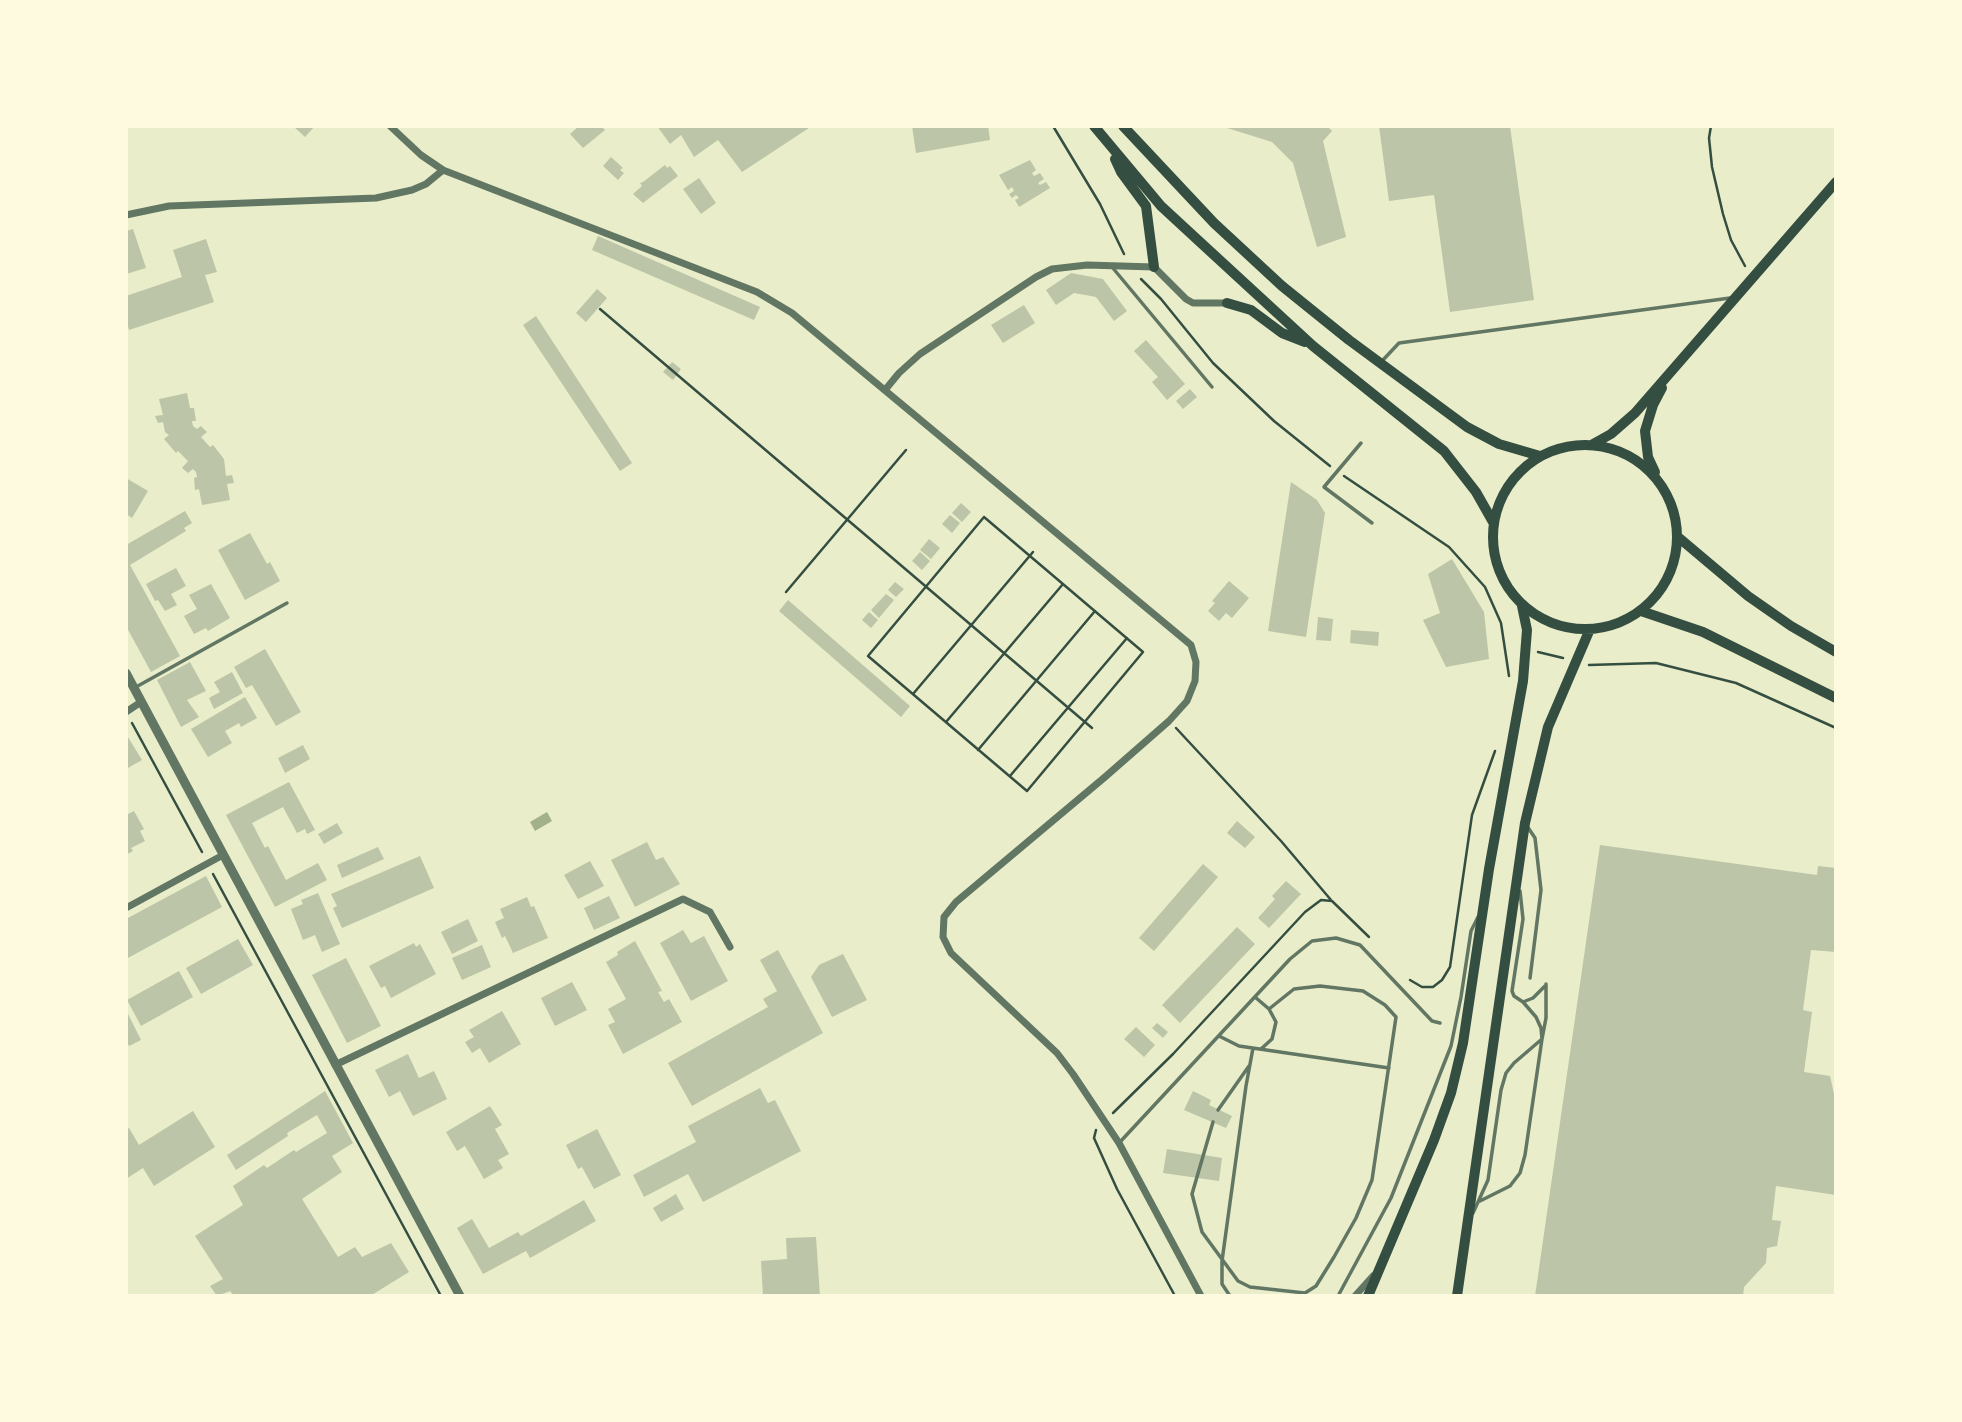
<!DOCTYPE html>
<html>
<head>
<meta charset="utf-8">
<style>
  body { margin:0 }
  #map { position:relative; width:1962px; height:1422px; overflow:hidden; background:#e9edc9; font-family:Mulish,sans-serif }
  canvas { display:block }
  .frame { position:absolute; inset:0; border:128px solid #fefae0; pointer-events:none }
</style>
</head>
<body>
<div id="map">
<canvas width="1962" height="1422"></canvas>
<div class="frame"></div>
</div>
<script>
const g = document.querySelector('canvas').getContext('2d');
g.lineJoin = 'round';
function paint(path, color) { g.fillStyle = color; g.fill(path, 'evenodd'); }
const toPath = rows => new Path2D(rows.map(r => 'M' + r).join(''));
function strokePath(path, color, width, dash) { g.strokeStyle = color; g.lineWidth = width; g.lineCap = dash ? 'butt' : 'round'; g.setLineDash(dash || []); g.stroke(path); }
paint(toPath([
  [547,812,552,821,535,831,530,822]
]), '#a3b18a');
paint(toPath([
  [293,126,315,126,305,137],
  [579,126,601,126,605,130,583,148,570,134],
  [657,126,812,126,742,172,718,140,694,157,681,135,670,144],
  [912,126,988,126,990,140,916,153],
  [1327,126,1332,131,1323,141,1346,237,1317,247,1293,163,1272,142,1224,127],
  [1379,126,1510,126,1534,300,1450,312,1434,195,1389,201],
  [611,157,623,168,620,170,624,173,618,180,603,166],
  [1030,160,1036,170,1032,173,1034,176,1040,173,1044,179,1038,183,1040,185,1046,182,1050,188,1019,207,1015,200,1019,198,1016,195,1012,198,1009,194,1014,191,1012,187,1008,190,999,175],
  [665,165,667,168,670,166,678,176,643,203,633,194,642,186,640,183,643,182],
  [699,178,716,203,701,214,683,189],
  [133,229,146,268,126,274,126,231],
  [598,236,760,307,754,320,592,250],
  [206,239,217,272,205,275,214,302,129,330,126,319,126,296,182,277,173,250],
  [1071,273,1103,279,1127,311,1114,321,1096,297,1074,293,1056,305,1046,290],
  [597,289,607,298,586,322,576,313],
  [1024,305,1035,323,1003,343,991,325],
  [536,316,632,463,620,471,523,325],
  [1146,340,1185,384,1167,400,1152,382,1158,377,1134,351],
  [672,362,681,369,673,380,663,372],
  [1190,389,1197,397,1183,409,1176,401],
  [187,393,190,408,194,408,196,421,192,421,193,426,197,429,201,426,207,432,201,437,210,447,213,445,224,459,226,476,232,475,234,483,227,484,230,500,202,505,199,489,195,490,194,478,197,477,196,472,193,469,188,473,182,468,188,461,178,451,176,453,164,439,169,435,165,432,163,422,158,423,155,416,163,415,159,399],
  [126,478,148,491,132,518,126,514],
  [1291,482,1317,500,1325,513,1306,637,1268,631],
  [961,503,971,512,962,522,952,513],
  [185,511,192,523,184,528,186,531,130,565,180,656,151,672,126,626,126,545],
  [950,515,960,523,952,533,942,524],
  [250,533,267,564,270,562,280,581,245,600,218,550],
  [929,539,940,548,931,559,920,550],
  [920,552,930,561,922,570,912,561],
  [1452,559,1484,612,1489,659,1446,667,1423,620,1440,613,1428,574],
  [176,568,186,586,171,594,177,605,165,611,158,600,155,601,146,584],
  [1229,581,1249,598,1232,618,1226,613,1219,621,1208,611,1215,603,1212,601],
  [895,582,904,589,896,597,888,590],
  [211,584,230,618,208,631,206,628,194,634,184,616,197,609,189,595],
  [886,594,894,600,879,618,871,610],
  [788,600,910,706,901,717,779,611],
  [869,612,878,620,871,628,862,620],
  [1318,617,1333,619,1331,641,1316,640],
  [1351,630,1379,632,1378,646,1350,643],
  [265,649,301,712,276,726,252,685,246,688,234,667],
  [190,662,206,691,187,700,199,717,181,727,157,680],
  [232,672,243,693,214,709,209,698,220,692,214,682],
  [245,697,257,718,241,727,239,723,225,731,232,743,208,757,191,729],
  [126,734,142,760,126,769],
  [303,745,310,759,285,773,278,758],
  [289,782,315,830,307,834,305,829,297,833,283,807,252,823,265,848,268,846,286,880,318,863,327,880,275,907,226,815],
  [134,811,144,829,140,831,145,841,131,848,133,851,126,855,126,815],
  [1237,821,1255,837,1245,848,1227,833],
  [337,823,343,833,324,844,318,834],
  [647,842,656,860,663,857,680,884,635,907,611,860],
  [1600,845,1817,875,1818,866,1836,868,1836,952,1811,950,1803,1010,1812,1012,1804,1072,1830,1076,1836,1103,1836,1195,1776,1186,1772,1220,1781,1221,1777,1246,1767,1248,1766,1263,1744,1287,1743,1296,1535,1296],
  [378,847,384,859,342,878,337,865],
  [420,856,434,888,342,928,333,908,337,906,331,894],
  [590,861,604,886,578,899,564,875],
  [1203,864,1218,877,1154,951,1139,938],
  [206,876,222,907,126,959,126,919],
  [1286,881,1301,894,1269,928,1258,918,1275,899,1272,896],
  [318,893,340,944,322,952,315,935,303,940,291,909,303,904,301,900],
  [609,896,620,918,594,930,584,908],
  [527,897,531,907,534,906,548,938,513,953,505,936,502,938,495,922,504,918,500,909],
  [468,919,478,941,452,954,441,932],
  [1237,927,1255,944,1180,1023,1162,1005],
  [683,930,691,943,704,936,728,981,691,1001,660,943],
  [238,939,253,965,201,994,186,968],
  [635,941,662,991,658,992,664,1002,669,999,682,1022,623,1054,608,1025,615,1022,608,1009,626,999,606,962,618,955,617,952],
  [414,943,416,947,420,944,436,974,391,998,385,986,381,988,369,966],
  [482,945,491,967,462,980,452,958],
  [778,950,823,1033,692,1106,668,1063,768,1007,763,999,777,991,760,960],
  [843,954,867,1000,832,1017,811,977,819,965],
  [346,958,381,1026,347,1043,312,975],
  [179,971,193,997,141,1026,127,1000],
  [572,982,587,1010,555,1026,541,998],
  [126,1010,141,1040,129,1046,126,1040],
  [502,1011,521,1044,489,1063,480,1048,472,1053,465,1042,474,1037,469,1030],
  [1157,1023,1168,1032,1163,1038,1152,1028],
  [1136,1027,1155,1045,1144,1057,1124,1039],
  [408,1054,419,1078,434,1071,447,1099,413,1116,400,1091,389,1097,375,1070],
  [760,1088,768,1103,775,1100,801,1151,703,1202,688,1174,644,1197,633,1175,696,1142,688,1126],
  [325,1091,353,1143,332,1156,342,1172,302,1199,338,1257,355,1247,362,1257,391,1243,409,1272,370,1296,234,1296,230,1291,217,1296,210,1286,223,1279,195,1236,243,1205,233,1186,264,1165,267,1168,294,1150,296,1152,327,1133,317,1115,287,1133,288,1136,236,1170,227,1155],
  [1193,1091,1211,1100,1209,1105,1232,1116,1226,1128,1184,1110],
  [490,1106,502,1125,495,1129,509,1154,498,1160,503,1168,484,1179,465,1146,457,1151,446,1132],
  [193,1111,215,1147,154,1186,143,1168,126,1179,126,1130,129,1128,139,1145],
  [597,1129,621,1175,594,1189,582,1167,578,1169,566,1145],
  [1167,1149,1222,1158,1219,1181,1163,1173],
  [676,1194,684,1209,661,1222,653,1208],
  [584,1200,596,1221,530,1258,526,1251,483,1274,457,1228,472,1219,489,1248,518,1232,521,1236],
  [816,1237,820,1296,763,1296,761,1261,787,1259,786,1238]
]), '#bcc5a7');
strokePath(toPath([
  [1053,126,1100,204,1124,254],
  [1711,126,1709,138,1712,167,1723,214,1731,240,1745,266],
  [1141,279,1161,299,1213,363,1274,421,1330,466],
  [600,309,1092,728],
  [1344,476,1449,547,1485,587,1501,623,1509,676],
  [984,517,1143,652,1027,791,868,656,984,517],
  [786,592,906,450],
  [1538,652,1563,658],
  [1589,665,1656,663,1736,683,1836,728],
  [913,694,1033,552],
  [946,722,1063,584],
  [132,723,202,852],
  [1176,728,1281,841,1331,900],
  [978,750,1095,611],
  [1010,776,1127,638],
  [213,874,441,1296],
  [1410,980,1422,987,1433,987,1442,980,1450,967,1472,815,1495,751],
  [1113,1113,1173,1054,1305,912,1321,900,1332,901,1369,937],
  [1096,1130,1094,1138,1117,1189,1175,1296]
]), '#344e41', 2.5);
strokePath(toPath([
  [1112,267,1212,387],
  [1382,361,1399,343,1730,298],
  [1361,443,1324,487,1372,523],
  [136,687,287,603],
  [1527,826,1535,838,1541,890,1530,978],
  [1520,891,1523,919,1512,991,1514,996,1523,1002,1533,998,1545,986],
  [1255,997,1269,1009,1276,1022,1272,1039,1261,1049],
  [1219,1036,1239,1046,1389,1068],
  [1218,1110,1249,1066],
  [1213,1122,1192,1194,1202,1232,1238,1281,1250,1287,1305,1293,1316,1286,1334,1257,1356,1218,1372,1180,1396,1017,1385,1005,1363,991,1320,986,1294,989,1269,1009],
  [1120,1142,1290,959,1312,941,1336,938,1360,945,1432,1021,1440,1023],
  [1480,1201,1510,1186,1520,1173,1525,1155,1542,1039,1541,1028,1536,1017,1523,1002],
  [1473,1213,1488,1180,1501,1090,1506,1073,1514,1063,1542,1039,1546,1018,1546,984],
  [1230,1296,1222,1284,1222,1261,1246,1086,1253,1048],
  [1338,1296,1391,1198,1451,1046,1461,997,1471,931,1478,917]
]), '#617663', 3.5);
strokePath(toPath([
  [390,126,421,155,443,170,757,292,792,313,1191,645,1196,662,1195,681,1187,701,1169,721,1105,777,956,902,944,917,943,937,951,953,1057,1053,1073,1074,1119,1143,1201,1296],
  [126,215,169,206,376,198,412,190,426,184,443,170],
  [885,390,899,373,920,354,1036,277,1052,269,1087,265,1154,267,1186,299,1193,303,1227,303],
  [126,712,141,702],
  [126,908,223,855],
  [335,1065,683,899,710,912,730,947],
  [1355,1296,1373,1276]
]), '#617663', 7);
strokePath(toPath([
  [126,673,460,1296]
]), '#617663', 9);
strokePath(toPath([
  [1094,126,1161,206,1200,242,1313,346,1444,451,1476,492,1493,522],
  [1123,126,1214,223,1282,286,1349,340,1467,427,1499,444,1540,456],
  [1115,159,1121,172,1146,206,1154,267],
  [1227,303,1251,310,1282,333,1305,342],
  [1593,444,1611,434,1635,413,1836,182],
  '1493 537a92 92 0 1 1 184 0a92 92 0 1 1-184 0Z',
  [1655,472,1648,457,1645,431,1653,405,1662,388],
  [1678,537,1748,596,1791,626,1836,652],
  [1641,611,1703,632,1836,698],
  [1368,1296,1434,1140,1451,1093,1463,1043,1489,869,1523,681,1527,630,1522,606],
  [1457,1296,1525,823,1548,727,1590,629]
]), '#344e41', 10);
</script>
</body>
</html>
